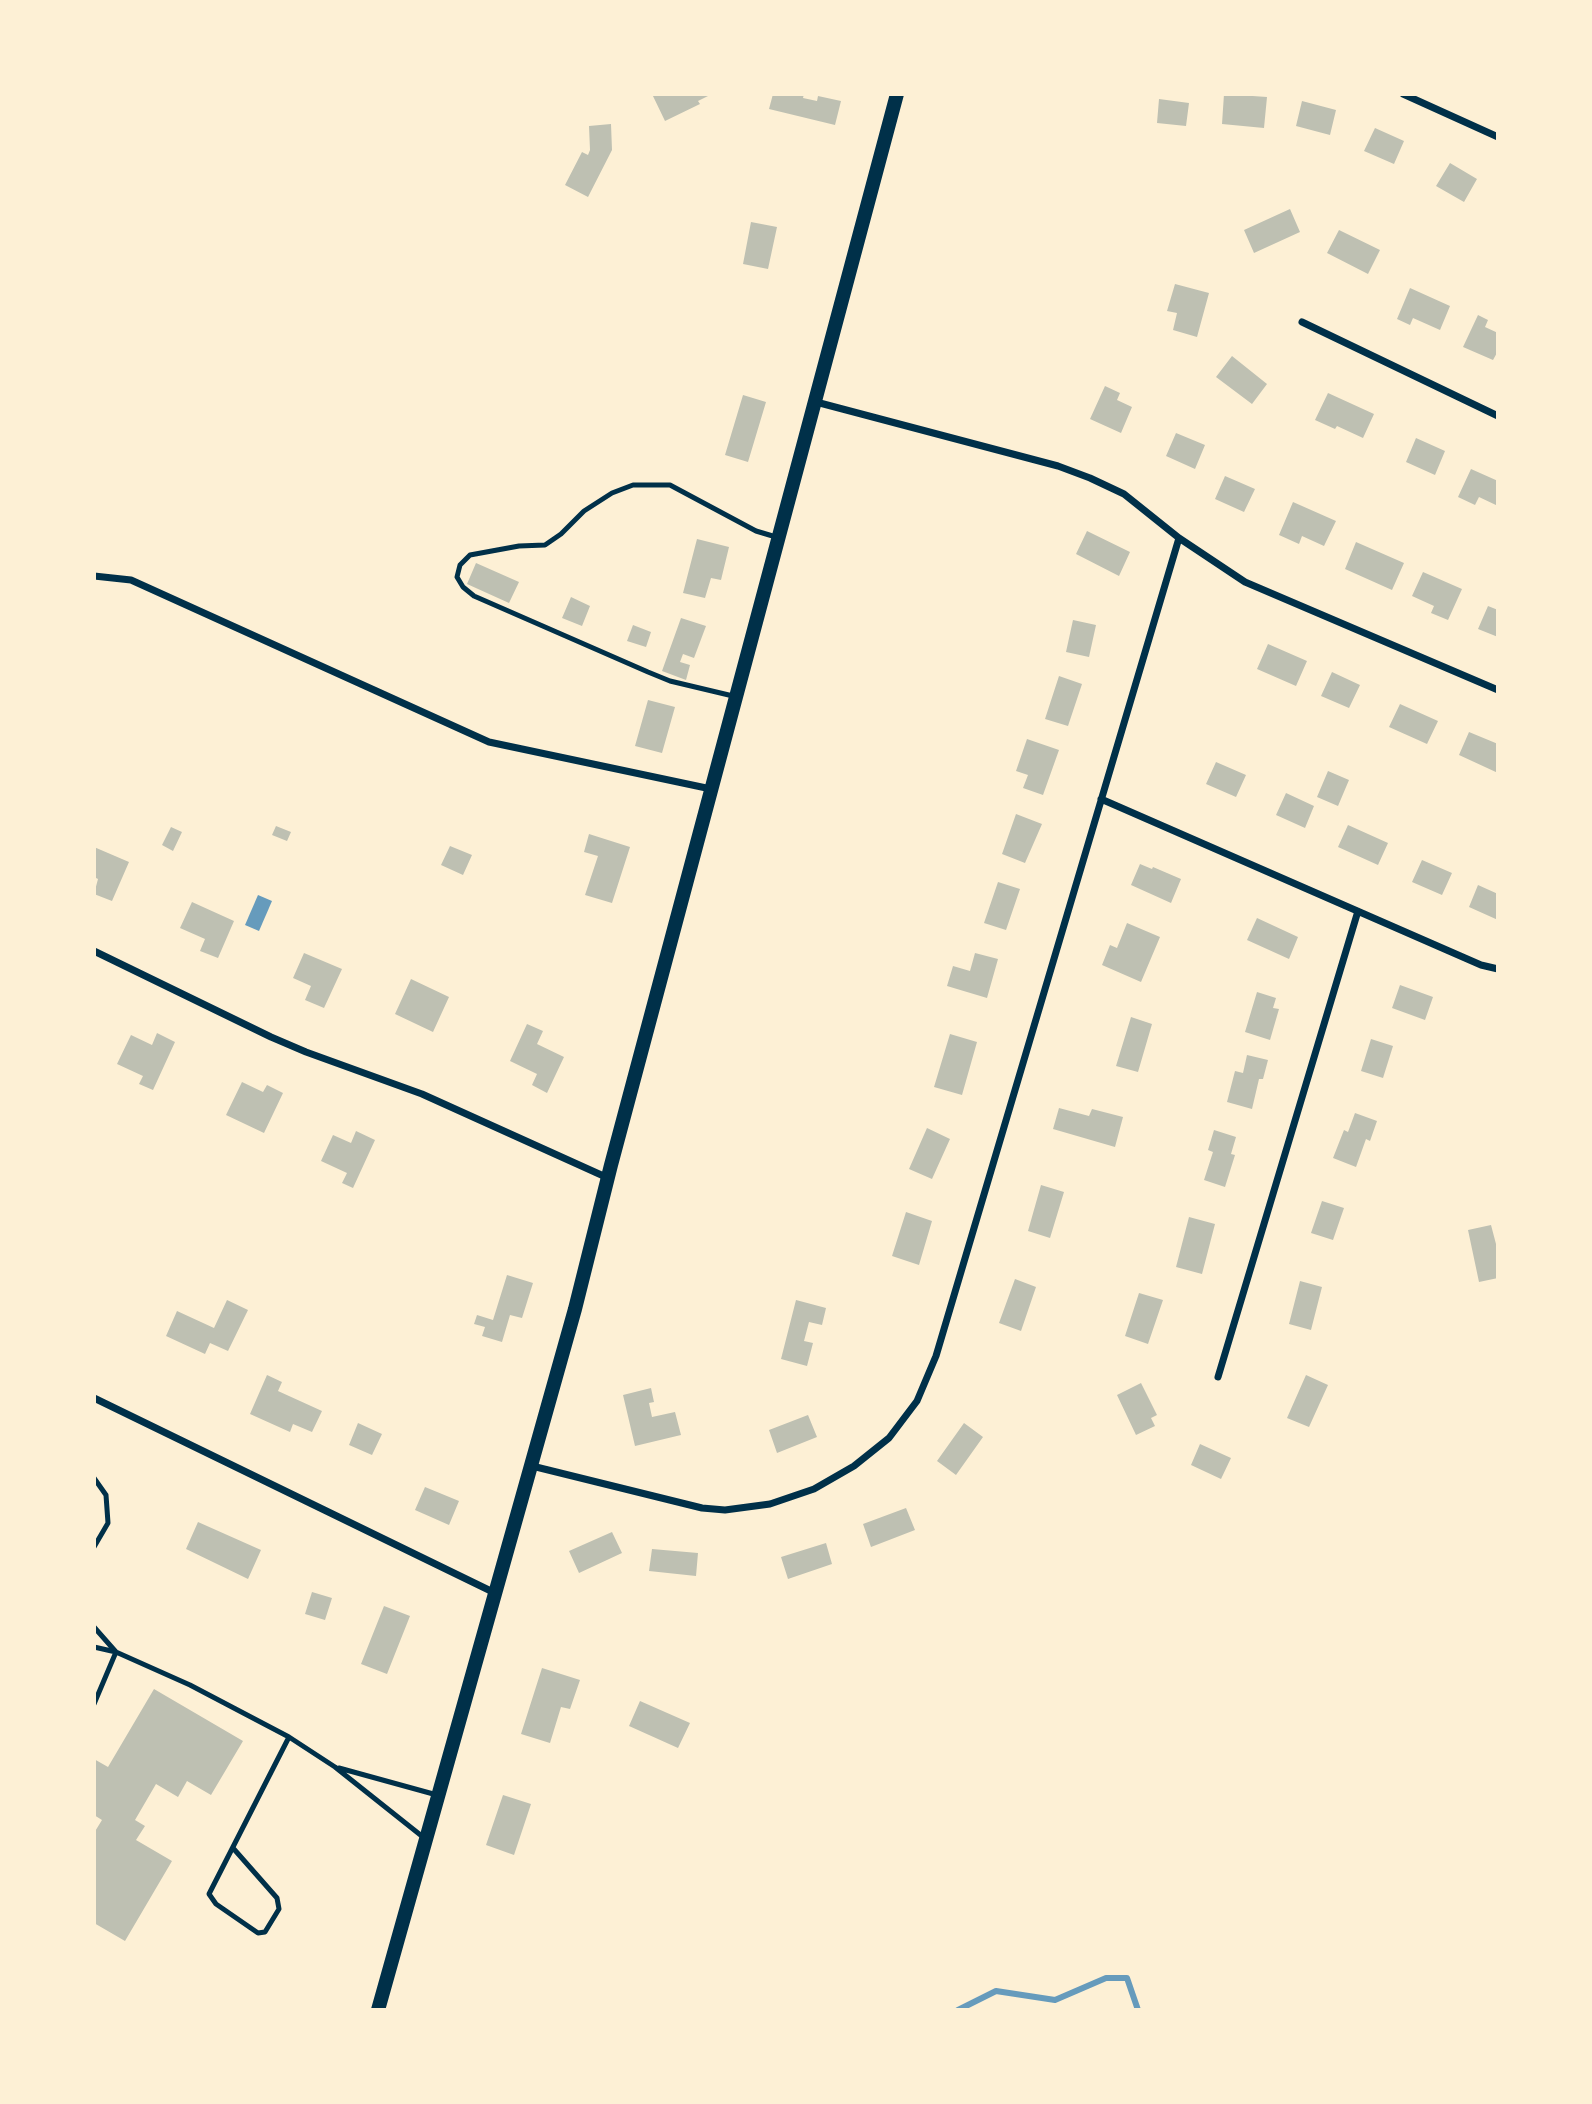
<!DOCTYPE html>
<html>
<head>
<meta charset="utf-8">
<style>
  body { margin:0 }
  #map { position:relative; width:1592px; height:2104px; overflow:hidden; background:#fdf0d5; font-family:"Nunito Sans",sans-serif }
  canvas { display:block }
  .frame { position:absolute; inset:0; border:96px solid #fdf0d5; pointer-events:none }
</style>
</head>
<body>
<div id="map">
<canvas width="1592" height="2104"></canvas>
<div class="frame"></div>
</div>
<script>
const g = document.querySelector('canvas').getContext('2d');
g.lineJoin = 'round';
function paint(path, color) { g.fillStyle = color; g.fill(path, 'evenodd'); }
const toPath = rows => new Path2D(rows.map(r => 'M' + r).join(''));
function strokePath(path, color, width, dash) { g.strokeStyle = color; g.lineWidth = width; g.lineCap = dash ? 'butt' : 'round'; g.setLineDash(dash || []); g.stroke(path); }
paint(toPath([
  [258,895,272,901,259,931,245,925]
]), '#669bbc');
strokePath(toPath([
  [958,2010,996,1991,1055,2000,1106,1978,1127,1978,1138,2010]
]), '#669bbc', 6);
paint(toPath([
  [652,94,712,94,698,101,700,104,665,121],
  [773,94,804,94,803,98,817,101,818,96,841,101,835,125,769,109],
  [1224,94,1267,97,1264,128,1222,124],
  [1159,99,1189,103,1186,126,1157,123],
  [1302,101,1336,110,1330,135,1296,126],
  [611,124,612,150,588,197,565,185,582,152,588,155,590,150,589,126],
  [1375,128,1404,141,1394,164,1364,151],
  [1450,163,1477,179,1464,202,1436,186],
  [1290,209,1300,232,1254,253,1244,230],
  [751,222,777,227,768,269,743,264],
  [1339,230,1380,250,1368,274,1327,253],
  [1175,284,1209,293,1197,337,1173,330,1177,313,1167,311],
  [1410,288,1450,306,1440,330,1413,318,1410,325,1397,319],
  [1478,315,1488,320,1485,327,1498,333,1498,351,1493,360,1463,347],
  [1232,356,1267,384,1252,404,1216,377],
  [1105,386,1120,393,1117,400,1132,407,1121,433,1090,419],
  [1328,393,1374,414,1363,438,1337,426,1335,429,1315,420],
  [743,395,766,402,748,462,725,455],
  [1176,433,1205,445,1195,469,1166,456],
  [1416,438,1445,451,1435,475,1406,462],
  [1471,469,1498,481,1498,506,1479,497,1475,505,1458,497],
  [1225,476,1255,489,1244,512,1215,499],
  [1293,502,1336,521,1324,546,1302,536,1299,544,1279,535],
  [1087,531,1130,552,1119,576,1076,554],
  [697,539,729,547,721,580,711,578,705,598,683,593],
  [1356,542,1404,563,1392,590,1345,569],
  [476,563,519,582,509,603,467,584],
  [1423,572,1462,589,1448,620,1431,613,1434,606,1412,596],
  [571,597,590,606,582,626,562,618],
  [1488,606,1498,610,1498,637,1478,629],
  [681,618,706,626,694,658,683,654,680,662,690,665,686,680,662,671],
  [1073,620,1096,625,1089,657,1066,652],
  [633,625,651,632,646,647,627,641],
  [1268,644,1307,661,1296,686,1257,669],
  [1332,672,1360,685,1349,708,1321,696],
  [1059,676,1082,684,1068,726,1045,719],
  [648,700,675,707,662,753,635,746],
  [1400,704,1438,721,1427,744,1389,727],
  [1469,732,1498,744,1498,773,1459,755],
  [1027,739,1059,750,1043,795,1023,788,1028,775,1016,771],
  [1216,762,1246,775,1236,797,1206,784],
  [1328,771,1349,780,1338,806,1317,797],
  [1286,793,1314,806,1305,828,1276,815],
  [1016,814,1042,824,1025,863,1002,854],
  [1348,825,1388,843,1378,865,1338,847],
  [276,826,291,832,287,841,272,835],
  [171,827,182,832,173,851,162,845],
  [589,834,630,847,612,903,585,895,598,856,584,852],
  [450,846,472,855,463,875,441,865],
  [94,847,129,862,112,901,94,894,98,879,94,877],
  [1422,860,1452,873,1442,895,1412,882],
  [1140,864,1152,869,1153,867,1181,879,1171,903,1131,885],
  [998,882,1020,889,1006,930,984,923],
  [1478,885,1498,894,1498,920,1469,907],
  [192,902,234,921,218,958,200,951,205,939,180,928],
  [1257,918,1298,937,1289,959,1247,940],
  [1127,923,1160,937,1141,982,1102,965,1110,945,1117,948],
  [304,953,342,969,324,1008,305,1000,311,986,293,978],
  [975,953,998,959,987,998,947,986,953,966,970,971],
  [411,979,449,997,433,1032,395,1014],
  [1400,985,1433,997,1425,1020,1392,1008],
  [1257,992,1276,998,1273,1008,1279,1009,1270,1040,1245,1032],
  [1131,1017,1152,1024,1138,1072,1116,1066],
  [527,1024,543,1031,537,1044,564,1057,547,1093,532,1085,537,1074,510,1061],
  [157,1033,175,1042,153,1090,139,1084,143,1076,117,1064,131,1035,152,1045],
  [950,1034,977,1042,962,1095,934,1087],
  [1371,1039,1393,1046,1383,1078,1361,1071],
  [1247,1055,1268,1060,1263,1079,1259,1079,1252,1109,1227,1102,1235,1071,1243,1073],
  [242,1082,263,1092,267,1085,283,1093,264,1133,226,1115],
  [1059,1108,1089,1116,1092,1109,1123,1117,1115,1147,1053,1129],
  [1355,1113,1377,1121,1370,1141,1366,1139,1356,1167,1333,1158,1344,1130,1348,1132],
  [927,1128,950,1139,932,1179,909,1169],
  [1214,1130,1236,1137,1231,1154,1235,1155,1225,1187,1204,1180,1213,1152,1208,1150],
  [356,1131,375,1140,353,1188,342,1183,347,1173,321,1161,333,1135,351,1143],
  [1041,1185,1064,1192,1050,1238,1028,1231],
  [1322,1201,1344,1208,1333,1240,1311,1233],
  [906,1212,932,1221,919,1265,892,1256],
  [1189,1217,1215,1224,1202,1274,1176,1267],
  [1491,1225,1496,1244,1498,1244,1498,1278,1479,1282,1468,1230],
  [507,1275,533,1283,522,1318,510,1315,502,1342,482,1336,485,1327,474,1324,477,1315,493,1320],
  [1015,1279,1036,1287,1021,1331,999,1323],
  [1300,1281,1322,1287,1311,1330,1289,1324],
  [1139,1293,1163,1300,1148,1344,1125,1336],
  [227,1300,248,1310,228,1351,210,1343,205,1354,166,1336,177,1311,214,1328],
  [796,1300,826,1308,822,1325,809,1322,804,1341,813,1343,807,1366,781,1359],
  [267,1375,282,1382,278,1391,322,1411,312,1432,293,1424,290,1432,250,1414],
  [1306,1375,1328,1385,1309,1427,1287,1418],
  [1141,1383,1157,1415,1151,1418,1155,1426,1136,1435,1117,1395],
  [651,1388,654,1402,649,1403,652,1417,675,1412,681,1435,635,1446,623,1395],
  [808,1415,817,1437,777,1453,769,1430],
  [358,1423,382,1434,372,1455,349,1445],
  [964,1423,983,1437,956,1475,937,1461],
  [1200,1444,1231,1458,1221,1479,1191,1465],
  [425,1487,459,1501,449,1525,415,1510],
  [906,1508,915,1530,871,1547,863,1524],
  [198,1522,261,1550,248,1579,186,1549],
  [612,1532,622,1553,579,1573,569,1551],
  [826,1543,832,1564,788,1579,781,1557],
  [652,1549,698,1553,696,1576,649,1571],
  [312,1592,332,1598,325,1620,305,1614],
  [384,1606,410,1616,387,1674,361,1664],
  [542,1668,580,1680,570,1709,561,1707,550,1743,521,1734],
  [154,1689,243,1741,211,1795,187,1781,178,1797,156,1784,135,1820,145,1826,136,1840,172,1861,125,1941,94,1923,94,1833,102,1820,94,1815,94,1759,108,1767],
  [640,1701,690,1723,678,1748,629,1726],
  [503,1795,531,1804,514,1855,486,1845]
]), '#bec0b2');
strokePath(toPath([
  [733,696,670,681,648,672,474,596,463,587,457,577,460,565,470,555,519,546,545,545,561,534,584,511,612,493,633,485,670,485,756,531,776,537],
  [94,1478,106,1495,108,1523,94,1547],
  [94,1627,116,1652],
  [94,1647,116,1652,190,1685,289,1737,335,1767,423,1837],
  [94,1704,116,1652],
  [339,1768,437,1795],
  [233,1848,277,1898,279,1909,265,1932,258,1933,216,1904,209,1894,289,1737]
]), '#003049', 5);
strokePath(toPath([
  [1403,94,1498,137],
  [1302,322,1498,416],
  [816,402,1058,466,1090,478,1124,494,1179,538,1245,582,1498,690],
  [94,576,131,580,489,742,711,789],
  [1101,799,1481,965,1498,969],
  [94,951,271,1037,306,1052,422,1094,608,1178],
  [1218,1377,1358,911],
  [94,1398,495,1593],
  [532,1466,702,1508,725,1510,770,1504,814,1489,854,1466,889,1438,917,1401,936,1356,1179,538]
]), '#003049', 7);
strokePath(toPath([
  [378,2010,575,1309,611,1165,897,94]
]), '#003049', 14);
</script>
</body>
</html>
